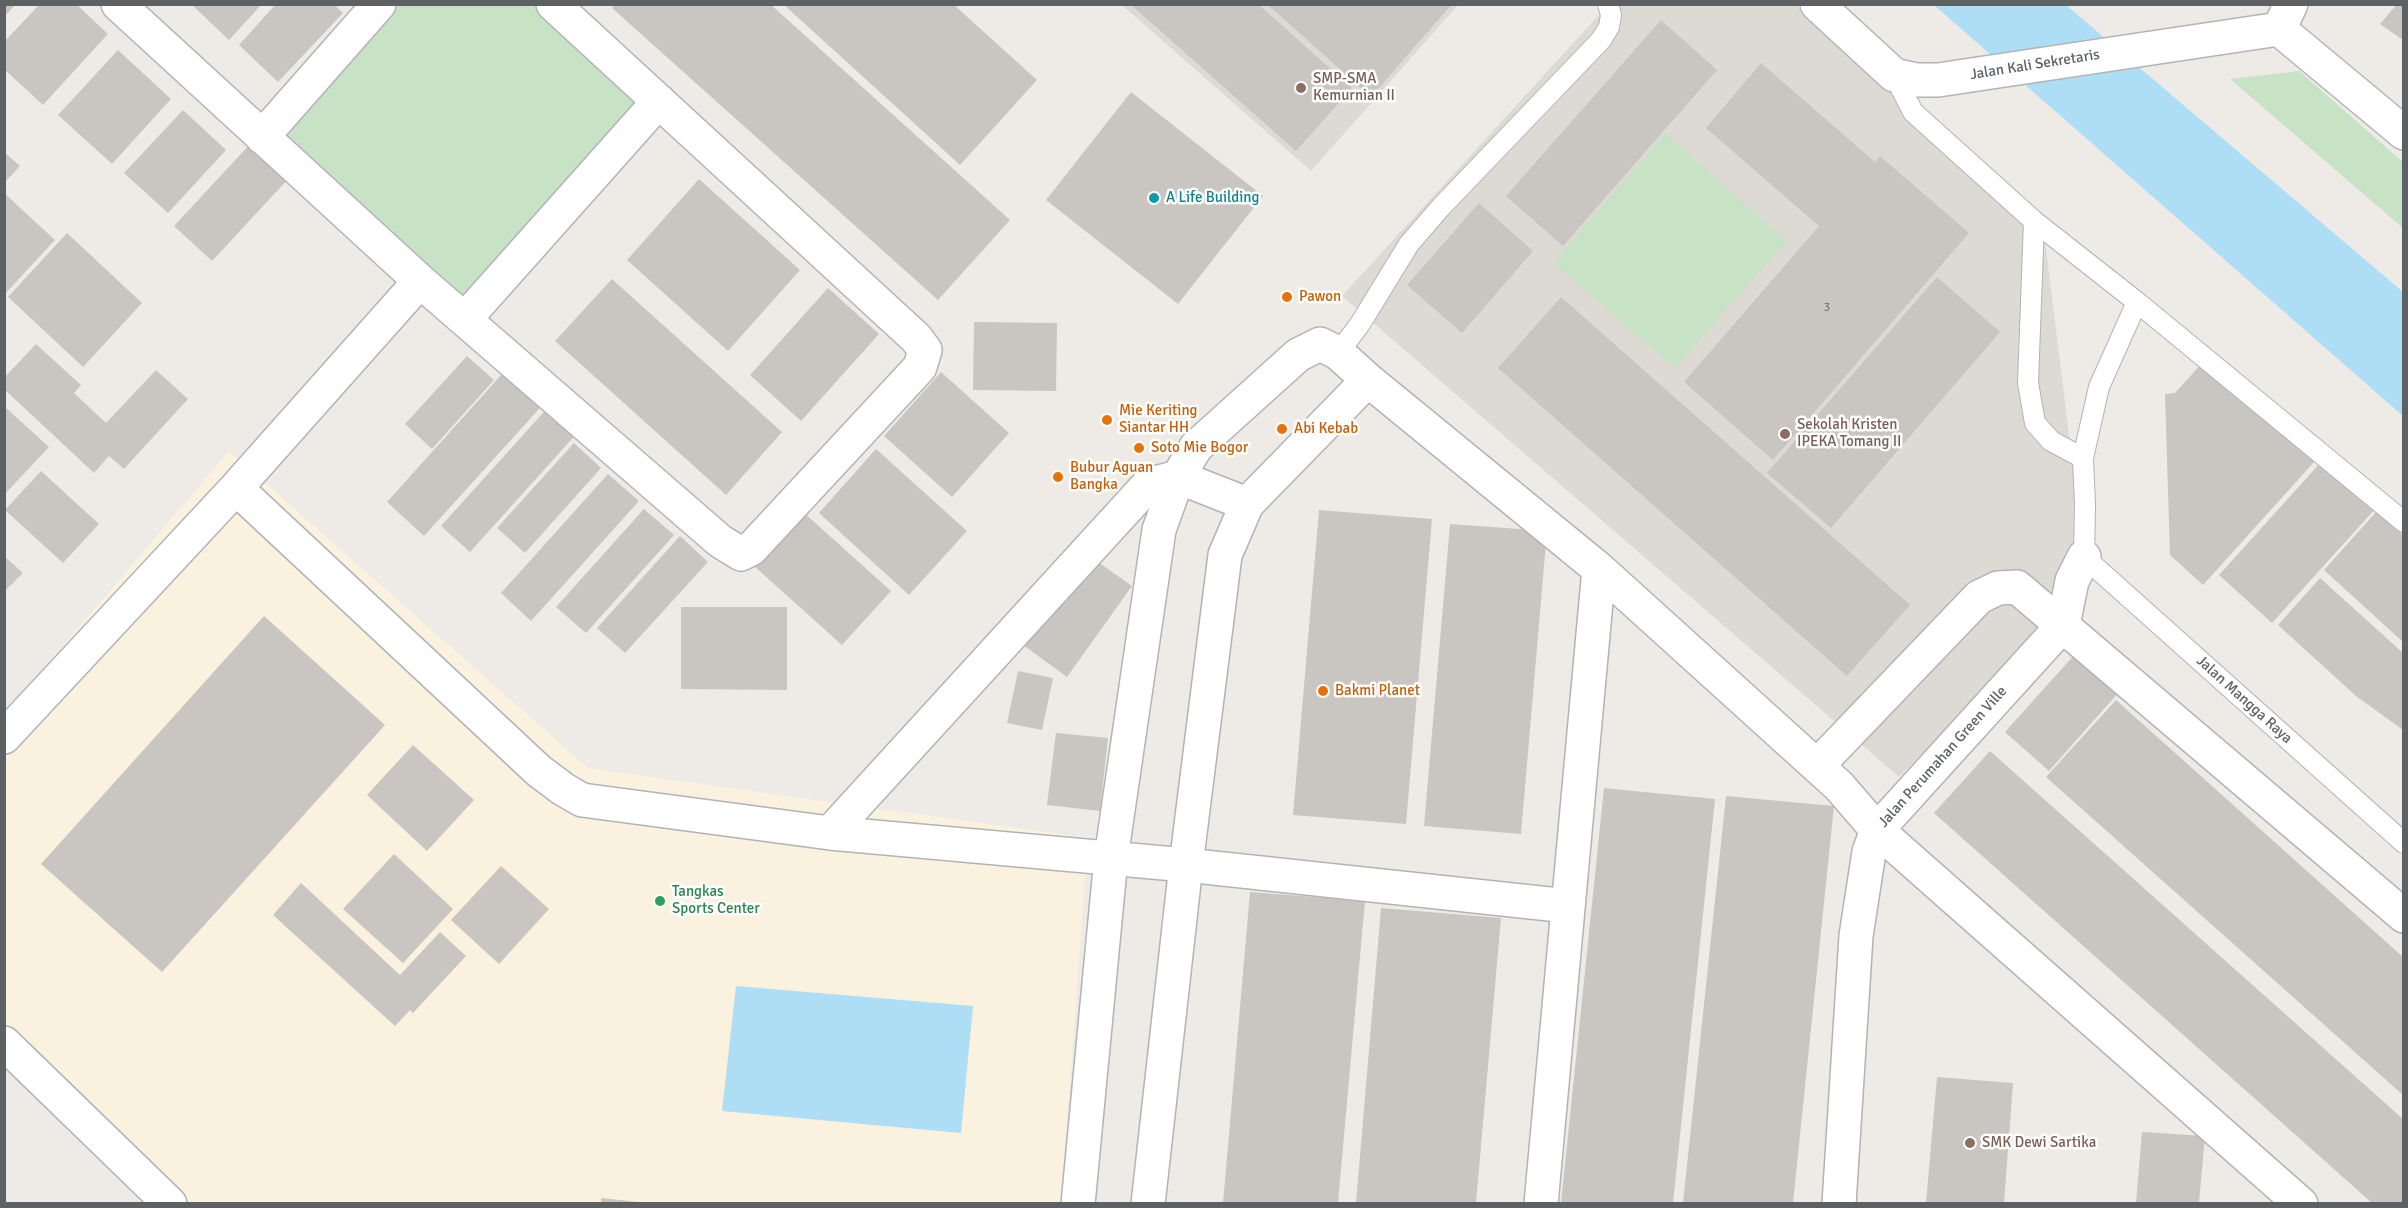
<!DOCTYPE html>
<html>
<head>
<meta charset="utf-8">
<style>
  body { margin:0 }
  #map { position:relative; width:2408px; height:1208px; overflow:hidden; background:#eeebe6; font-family:Signika,sans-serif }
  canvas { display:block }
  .frame { position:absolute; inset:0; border:6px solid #5d6164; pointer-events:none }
</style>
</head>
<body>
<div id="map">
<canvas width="2408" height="1208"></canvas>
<div class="frame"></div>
</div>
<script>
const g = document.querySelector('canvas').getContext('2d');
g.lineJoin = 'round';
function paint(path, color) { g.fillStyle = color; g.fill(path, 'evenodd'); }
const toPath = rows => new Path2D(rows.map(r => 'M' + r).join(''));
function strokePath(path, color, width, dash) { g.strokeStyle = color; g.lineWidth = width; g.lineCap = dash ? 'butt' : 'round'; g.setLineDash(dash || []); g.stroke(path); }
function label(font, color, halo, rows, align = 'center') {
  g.font = font + ' Signika,sans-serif'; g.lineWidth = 5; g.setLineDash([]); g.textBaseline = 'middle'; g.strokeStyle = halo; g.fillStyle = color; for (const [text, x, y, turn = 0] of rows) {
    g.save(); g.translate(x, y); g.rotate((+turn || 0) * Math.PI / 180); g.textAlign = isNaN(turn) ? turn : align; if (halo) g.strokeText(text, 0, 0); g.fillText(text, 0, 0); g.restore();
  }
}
paint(toPath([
  [229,451,588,768,1088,838,1061,1203,186,1203,5,1029,5,714]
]), '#faf1de');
paint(toPath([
  [1122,5,1458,5,1311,171],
  [1608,5,1796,5,2042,216,2086,572,2035,639,1899,777,1342,296]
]), '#dddad4');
paint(toPath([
  [389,5,548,5,653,100,466,311,273,136],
  [2299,71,2403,162,2403,228,2230,79],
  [1665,133,1787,241,1675,368,1553,263]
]), '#c8e2c5');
paint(toPath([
  [1934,5,2066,5,2403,292,2403,416],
  [736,986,973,1006,961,1133,722,1111]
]), '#aedef5');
paint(toPath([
  [4,4,16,4,4,17],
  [40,4,76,4,108,34,43,105,4,69,4,42],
  [191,4,262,4,229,40],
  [276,4,334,4,343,13,278,82,239,45],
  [615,4,770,4,1010,220,938,300,612,8],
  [783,4,953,4,1037,80,960,165],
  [1130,4,1258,4,1352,88,1296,151],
  [1267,4,1452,4,1371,97],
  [2397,4,2403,4,2403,40,2380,24],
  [1661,20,1717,70,1563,246,1506,196],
  [118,50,171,99,112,164,58,115],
  [1761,63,1875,162,1880,156,1969,233,1773,460,1684,382,1819,226,1706,128],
  [1131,92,1263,196,1178,304,1046,200],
  [183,110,226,150,168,213,124,173],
  [252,142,290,177,212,261,174,226],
  [4,152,20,166,4,183],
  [699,179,800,270,728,351,627,260],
  [4,193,55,240,4,295],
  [1479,203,1533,251,1462,333,1407,285],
  [67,233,142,303,83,367,8,297],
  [1937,277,2000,332,1831,528,1767,473],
  [612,279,782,432,726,495,555,341],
  [828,288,879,334,801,421,750,375],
  [1561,297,1910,605,1847,676,1498,368],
  [974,322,1057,323,1056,391,973,390],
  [36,344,81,385,74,393,106,423,156,370,188,399,124,469,109,456,94,473,4,389,4,378],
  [467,356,494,380,432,449,405,424],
  [2204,361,2315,461,2203,585,2170,555,2165,394,2175,393],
  [511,364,549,398,424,536,387,502],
  [941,372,1009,433,952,497,884,436],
  [551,404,580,430,470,552,441,526],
  [4,406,49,447,4,495],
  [574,443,601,468,525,553,497,528],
  [876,449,967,531,909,595,819,513],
  [2322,461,2375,509,2272,623,2219,575],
  [41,471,99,524,63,563,5,510],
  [608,474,639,501,531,621,501,593],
  [644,509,674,535,586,633,556,607],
  [1319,510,1432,519,1406,824,1293,815],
  [2377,511,2403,535,2403,642,2324,570],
  [803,512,891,591,842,645,754,566],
  [1450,524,1547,531,1521,834,1424,826],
  [680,536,708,562,625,653,597,628],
  [1088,555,1132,586,1067,677,1023,645],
  [4,556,23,573,4,592],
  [2320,578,2403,653,2403,730,2356,696,2278,625],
  [681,607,787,607,787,690,681,689],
  [264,616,385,725,162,972,41,864],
  [2076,653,2119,692,2049,771,2005,732],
  [1018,671,1053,678,1042,730,1007,723],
  [2116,700,2403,957,2403,1095,2046,777],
  [1056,733,1108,738,1100,811,1047,805],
  [413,745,474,800,427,851,367,795],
  [1990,751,2403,1119,2403,1203,2372,1203,1934,813],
  [1604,788,1715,799,1673,1203,1561,1203],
  [1726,796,1834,806,1793,1203,1683,1203],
  [394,854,453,909,403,963,343,909],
  [501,866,549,909,499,964,451,920],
  [301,883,400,975,440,932,466,956,413,1013,410,1010,395,1026,273,915],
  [1250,892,1365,901,1338,1203,1223,1203],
  [1381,908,1501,918,1476,1203,1356,1203],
  [1937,1077,2013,1083,2004,1203,1926,1203],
  [2142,1132,2205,1136,2199,1203,2136,1203],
  [601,1198,639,1202,639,1203,601,1203]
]), '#c9c6c2');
const lane = toPath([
  [1894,75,1913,112,2034,221,2137,302,2404,522],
  [2034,221,2028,383,2035,423,2051,441,2083,458],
  [2137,302,2099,387,2083,458,2085,504,2084,557,2404,843],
  [1338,353,1360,324,1409,244,1441,207,1601,40,1609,27,1611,15,1608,4]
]);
const street = toPath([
  [118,4,420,281,720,541,741,554,751,549,920,367,925,350,916,338,553,4],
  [2279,29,2291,4],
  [262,137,379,4],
  [465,319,659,101],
  [236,488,539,771,563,789,582,800,830,833,1186,865,1568,906],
  [4,737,236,488,420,281],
  [1817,766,1979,597,1998,588,2017,587,2404,916],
  [830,833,1148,485,1178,477,1247,504],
  [4,1043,170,1204],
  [1078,1204,1111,858,1159,530,1178,477,1196,447,1298,355,1320,344,1338,353,1368,380,1599,569,1839,786,1877,830,2301,1204],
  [1148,1204,1186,865,1225,555,1247,504,1368,380],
  [1541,1204,1599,569],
  [1839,1204,1856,936,1869,852,1877,830,2063,625,2072,581,2084,557]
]);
const secondary = toPath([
  [1817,4,1894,75,1917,80,1938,80,2279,29,2404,133]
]);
strokePath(lane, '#b1b3b6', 22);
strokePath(street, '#b1b3b6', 36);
strokePath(secondary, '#b2b5b8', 36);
strokePath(lane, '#fff', 20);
strokePath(street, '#fff', 33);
strokePath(secondary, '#fff', 33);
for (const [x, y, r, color] of [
  [1301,88,6,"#8d6e63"],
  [1154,198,6,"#0f9aa8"],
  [1287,297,6,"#e8710a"],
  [1107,420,6,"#e8710a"],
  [1282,429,6,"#e8710a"],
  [1785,434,6,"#8d6e63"],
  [1139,448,6,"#e8710a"],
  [1058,477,6,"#e8710a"],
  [1323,691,6,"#e8710a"],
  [660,901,6,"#2e9e5b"],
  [1970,1143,6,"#8d6e63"]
]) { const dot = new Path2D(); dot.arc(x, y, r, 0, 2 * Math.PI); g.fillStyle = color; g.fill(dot); strokePath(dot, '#fff', 2); }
label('12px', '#787a7c', null, [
  ["3",1827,308]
]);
label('15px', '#5d6164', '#fff', [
  ["Jalan Kali Sekretaris",2035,65,-9],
  ["Jalan Mangga Raya",2244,700,42],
  ["Jalan Perumahan Green Ville",1943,757,-48]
]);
label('15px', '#785e54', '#fff', [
  ["SMP-SMA",1313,79],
  ["Kemurnian II",1313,96],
  ["Sekolah Kristen",1797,425],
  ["IPEKA Tomang II",1797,442],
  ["SMK Dewi Sartika",1982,1143]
], 'left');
label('15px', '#0d838f', '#fff', [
  ["A Life Building",1166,198]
], 'left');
label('15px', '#c56008', '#fff', [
  ["Pawon",1299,297],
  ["Mie Keriting",1119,411],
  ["Siantar HH",1119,428],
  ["Abi Kebab",1294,429],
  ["Soto Mie Bogor",1151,448],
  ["Bubur Aguan",1070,468],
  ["Bangka",1070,485],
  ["Bakmi Planet",1335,691]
], 'left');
label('15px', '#27864d', '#fff', [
  ["Tangkas",672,892],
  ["Sports Center",672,909]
], 'left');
</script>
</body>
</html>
